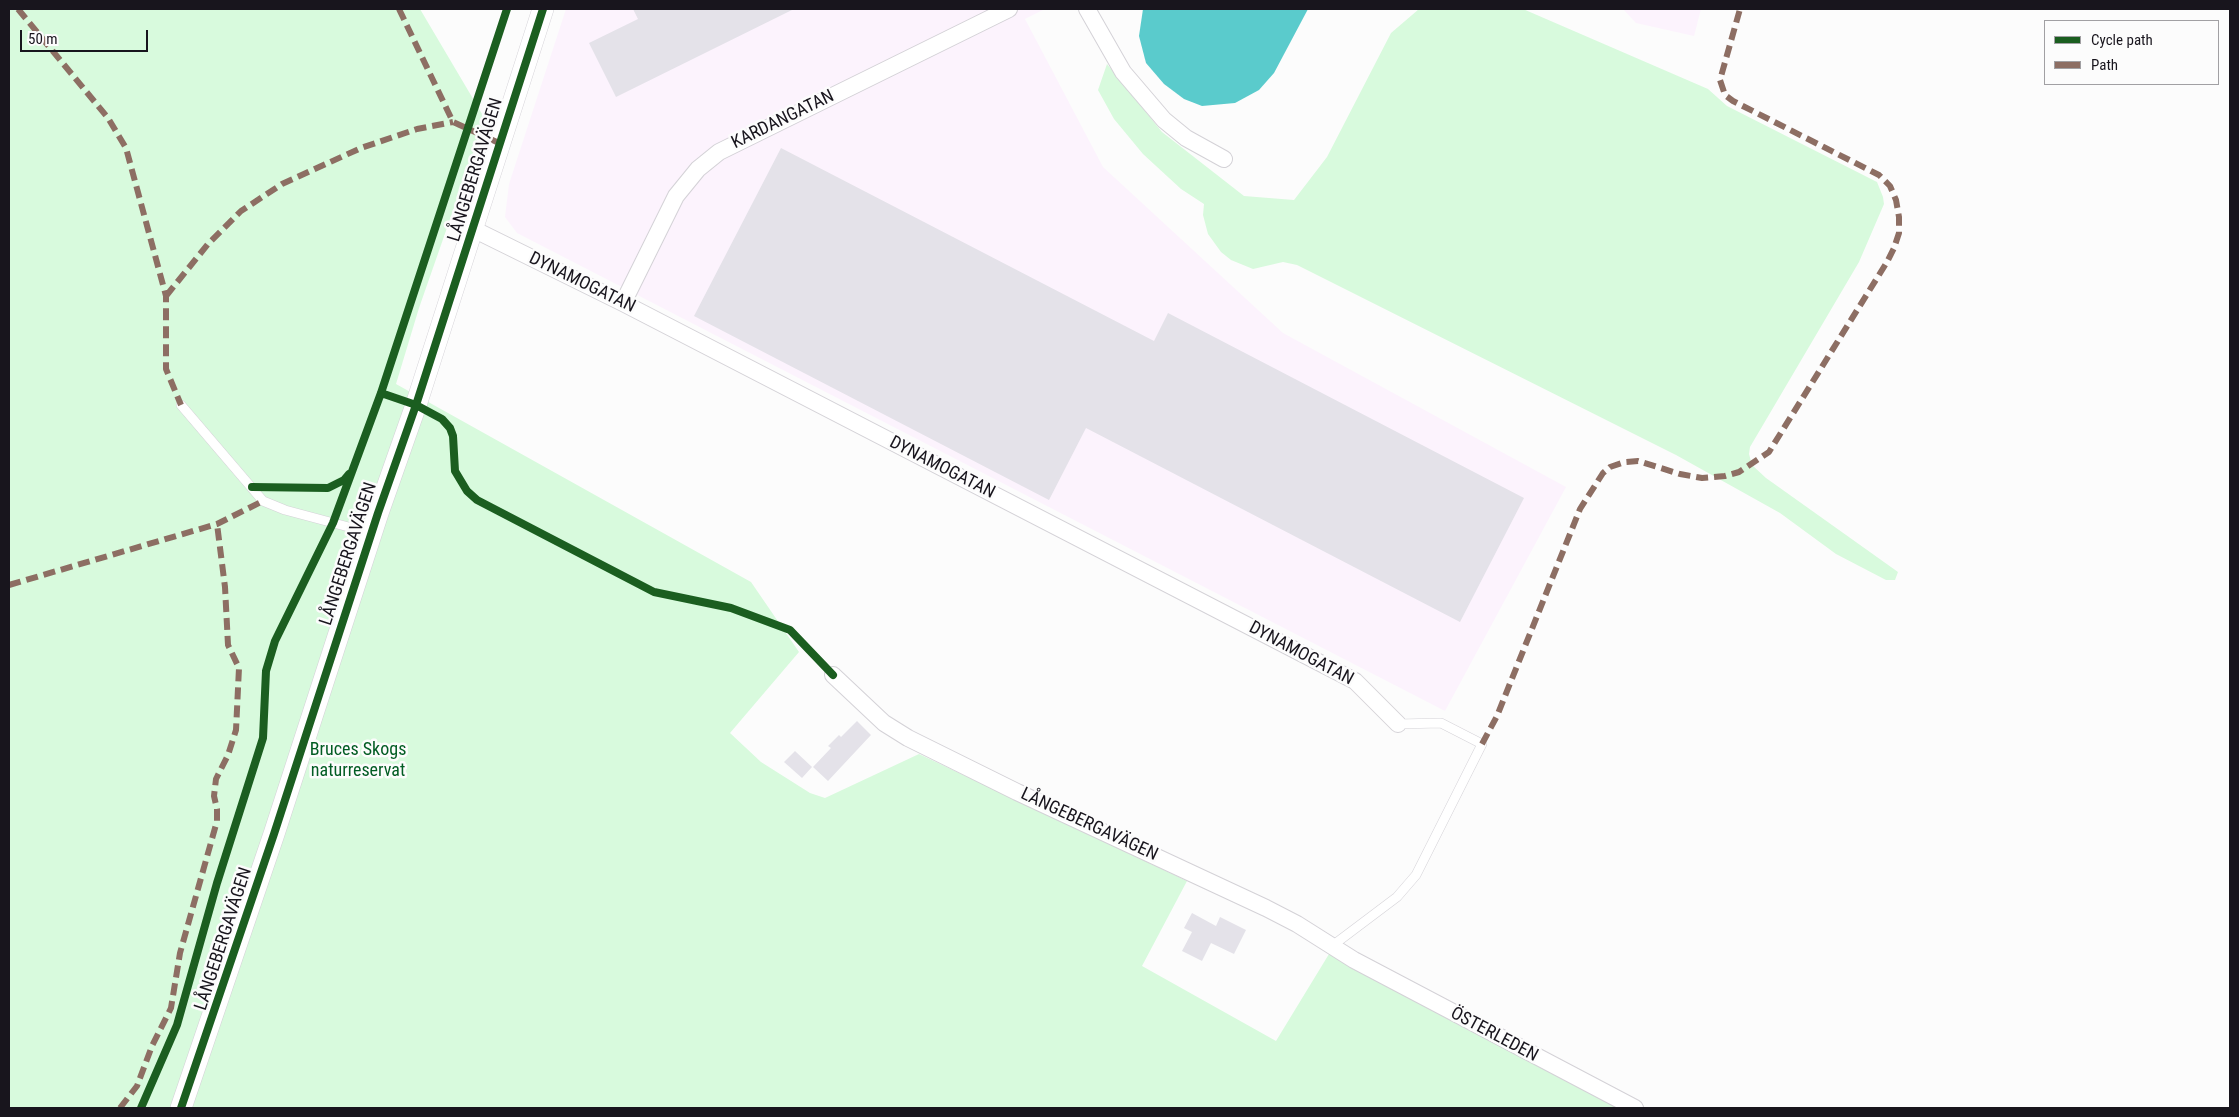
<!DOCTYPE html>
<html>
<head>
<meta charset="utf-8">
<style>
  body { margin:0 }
  #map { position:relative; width:2239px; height:1117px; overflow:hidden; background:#fcfcfc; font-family:"Roboto Condensed",sans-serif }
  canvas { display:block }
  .frame { position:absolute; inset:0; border:10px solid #18151d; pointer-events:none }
  .legend { position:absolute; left:2044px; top:20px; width:175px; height:65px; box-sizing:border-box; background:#fcfcfc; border:1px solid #a1a0a3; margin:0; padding:6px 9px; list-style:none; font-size:15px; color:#18151d }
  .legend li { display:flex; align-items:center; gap:10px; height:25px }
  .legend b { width:25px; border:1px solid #a1a0a3 }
  .scale { position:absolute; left:20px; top:30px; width:128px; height:22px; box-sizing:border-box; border:2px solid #18151d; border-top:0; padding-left:6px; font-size:15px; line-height:18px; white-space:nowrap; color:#18151d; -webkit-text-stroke:4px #fcfcfc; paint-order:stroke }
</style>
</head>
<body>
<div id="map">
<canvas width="2239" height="1117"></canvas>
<div class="frame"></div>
<ul class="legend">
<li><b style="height:6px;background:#1b5e20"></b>Cycle path</li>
<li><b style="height:6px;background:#8d6e63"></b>Path</li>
</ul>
<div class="scale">50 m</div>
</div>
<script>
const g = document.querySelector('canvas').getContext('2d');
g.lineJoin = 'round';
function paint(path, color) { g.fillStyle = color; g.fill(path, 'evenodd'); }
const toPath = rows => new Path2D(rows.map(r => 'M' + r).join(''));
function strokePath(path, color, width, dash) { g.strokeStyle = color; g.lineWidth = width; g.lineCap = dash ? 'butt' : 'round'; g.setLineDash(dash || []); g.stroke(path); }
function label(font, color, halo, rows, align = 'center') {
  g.font = font + ' "Roboto Condensed",sans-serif'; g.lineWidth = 5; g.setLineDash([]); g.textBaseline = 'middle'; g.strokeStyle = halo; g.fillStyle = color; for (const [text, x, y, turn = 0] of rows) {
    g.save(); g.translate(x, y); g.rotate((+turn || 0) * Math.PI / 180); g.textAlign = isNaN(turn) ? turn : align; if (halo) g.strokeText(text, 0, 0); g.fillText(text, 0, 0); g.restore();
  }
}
paint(toPath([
  [566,9,1045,9,1025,19,1103,167,1283,333,1566,487,1445,711,517,233,505,217,509,184],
  [1623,9,1701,9,1694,36,1636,23]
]), '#fcf3fd');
paint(toPath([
  [9,9,420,9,485,119,419,308,396,384,751,582,799,652,730,733,761,762,810,793,825,798,919,754,1187,881,1142,966,1276,1041,1329,954,1629,1108,9,1108],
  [1419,9,1523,9,1708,89,1727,106,1877,182,1883,197,1884,204,1859,262,1750,447,1749,454,1752,465,1766,478,1898,572,1895,580,1886,580,1836,554,1780,513,1676,455,1297,265,1283,262,1253,269,1231,260,1221,252,1208,234,1203,215,1204,204,1181,189,1143,154,1114,119,1098,90,1107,64,1162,132,1244,196,1294,200,1327,157,1391,33]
]), '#d8fadd');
paint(toPath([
  [1143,9,1308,9,1274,73,1259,90,1235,103,1202,106,1184,99,1164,84,1146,63,1139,36]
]), '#5acbcc');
paint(toPath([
  [633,9,794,9,616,97,589,43,638,19],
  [781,148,1154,341,1168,313,1524,498,1460,622,1086,428,1049,500,694,316],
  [857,721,871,735,828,781,813,767,831,748,828,746,839,735,841,737],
  [795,751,812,767,802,778,784,762],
  [1192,913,1216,926,1220,917,1246,930,1234,954,1211,943,1202,961,1182,951,1192,932,1184,928]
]), '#e4e2e9');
const service = toPath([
  [181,405,263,501,285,510,371,533],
  [1332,946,1397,897,1416,875,1482,744,1441,723,1398,724]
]);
const minor = toPath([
  [1087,9,1123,72,1164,120,1186,138,1224,159],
  [473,229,623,303,1355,681,1398,724],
  [623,303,676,196,698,169,719,152,1009,9],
  [833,675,884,723,908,738,1017,792,1266,908,1297,924,1354,960,1635,1108]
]);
const tertiary = toPath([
  [181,1108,274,834,378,513,416,405,543,9]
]);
strokePath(service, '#d4d2d7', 10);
strokePath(minor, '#d4d2d7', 18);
strokePath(tertiary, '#d4d2d7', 22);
strokePath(service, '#fff', 9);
strokePath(minor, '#fff', 16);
strokePath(tertiary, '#fff', 21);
strokePath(toPath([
  [18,9,108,118,126,148,166,296,166,369,181,405],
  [399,9,453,122,499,143],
  [166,296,208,244,241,211,282,184,361,148,417,129,453,122],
  [9,585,217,524,263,501],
  [1482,744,1497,716,1580,509,1603,473,1610,467,1625,462,1638,461,1680,474,1702,478,1725,476,1739,472,1769,452,1887,262,1894,248,1899,233,1899,217,1896,200,1890,186,1879,175,1733,101,1725,95,1720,80,1740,9],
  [120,1108,137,1086,152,1046,171,1008,180,953,217,821,217,809,214,796,216,779,228,755,236,730,239,668,228,645,225,587,217,524]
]), '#8d6e63', 6, [12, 6]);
strokePath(toPath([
  [381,393,416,405,442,419,450,428,453,436,455,471,467,491,477,500,654,592,731,608,790,630,833,675],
  [252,487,328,488,344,480,349,474],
  [141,1108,177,1025,217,883,263,738,266,671,275,641,333,523,381,393,507,9],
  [181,1108,274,834,378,513,416,405,543,9]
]), '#1b5e20', 8);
label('18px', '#18151d', '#fcfcfc', [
  ["KARDANGATAN",783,120,-26],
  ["LÅNGEBERGAVÄGEN",476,170,-73],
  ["DYNAMOGATAN",582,283,26],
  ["DYNAMOGATAN",942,468,27],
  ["LÅNGEBERGAVÄGEN",349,554,-72],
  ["DYNAMOGATAN",1301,654,28],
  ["LÅNGEBERGAVÄGEN",1089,825,25],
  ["LÅNGEBERGAVÄGEN",224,939,-72],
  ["ÖSTERLEDEN",1494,1035,28]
]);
label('18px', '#025c23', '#fcfcfc', [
  ["Bruces Skogs",358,750],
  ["naturreservat",358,771]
]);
</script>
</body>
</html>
